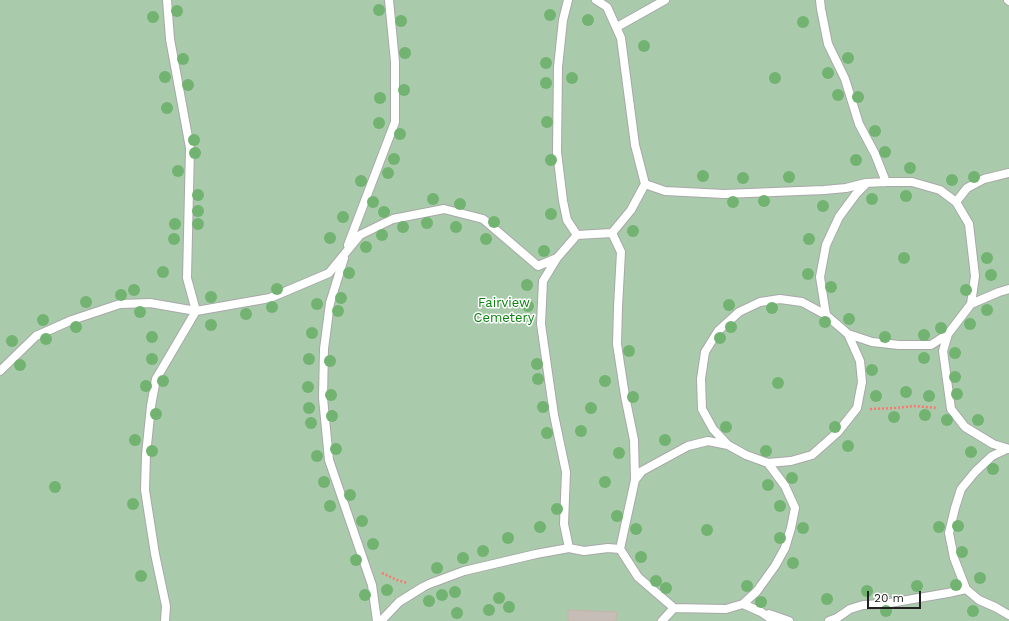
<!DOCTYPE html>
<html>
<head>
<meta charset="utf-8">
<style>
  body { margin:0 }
  #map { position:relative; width:1009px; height:621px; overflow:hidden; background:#f1eee8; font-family:"Work Sans",sans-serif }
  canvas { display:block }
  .scale { position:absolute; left:867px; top:591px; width:54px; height:18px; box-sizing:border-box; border:2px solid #212121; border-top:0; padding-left:5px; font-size:12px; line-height:14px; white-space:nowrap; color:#212121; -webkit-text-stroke:3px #fff; paint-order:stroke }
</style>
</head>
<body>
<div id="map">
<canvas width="1009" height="621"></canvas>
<div class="scale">20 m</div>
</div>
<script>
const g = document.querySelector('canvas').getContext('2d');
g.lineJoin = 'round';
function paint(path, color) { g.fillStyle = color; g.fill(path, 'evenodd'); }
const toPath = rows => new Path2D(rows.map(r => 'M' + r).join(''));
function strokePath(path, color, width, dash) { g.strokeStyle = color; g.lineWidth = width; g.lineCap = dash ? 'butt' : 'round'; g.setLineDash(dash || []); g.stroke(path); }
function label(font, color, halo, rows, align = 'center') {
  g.font = font + ' "Work Sans",sans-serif'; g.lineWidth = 3; g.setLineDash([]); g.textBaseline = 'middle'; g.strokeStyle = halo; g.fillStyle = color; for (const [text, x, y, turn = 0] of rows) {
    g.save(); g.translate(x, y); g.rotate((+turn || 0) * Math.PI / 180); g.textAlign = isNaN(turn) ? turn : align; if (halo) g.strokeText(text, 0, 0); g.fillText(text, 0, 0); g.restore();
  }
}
paint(toPath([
  [0,0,1009,0,1009,621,0,621]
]), '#a9cbac');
const building = toPath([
  [568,610,617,612,616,621,568,621,568,610]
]);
paint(building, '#c6bdb7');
strokePath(building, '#c4b4aa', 1);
const lane = toPath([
  [568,0,563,20,558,67,557,152,563,201,567,220,577,235],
  [596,0,607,7,621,38,635,145,645,184],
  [820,0,821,9,828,44,845,79,859,124,875,154,886,182],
  [1008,0,1009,1],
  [617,27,665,0],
  [866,184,856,194,839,217,826,245,820,277,826,315,848,334,872,342,899,345,931,345,948,334,971,304,975,276,969,224,956,202],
  [612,233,621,252,618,307,617,344,625,396,634,440,635,480,620,549,638,577,674,608],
  [348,245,395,122,395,62,389,0],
  [344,258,330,303,324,349,323,398,329,460,372,585,377,621],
  [557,258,543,281,541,324,554,415,566,472,564,524,569,548,584,551,608,548,620,549],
  [971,304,999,292,1009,289],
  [826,315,802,302,780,299,760,302,739,312,718,331,705,352,701,379,702,409,713,429,728,445,746,455,768,463,791,461,812,455,838,432,857,408,862,382,860,361,848,334],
  [948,334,943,351,951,409,965,427,993,444,1009,449],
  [0,371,36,336,72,320,120,304,150,303,196,311,270,298,329,273,360,235,393,219,444,209,483,219,538,266,557,258,577,235,612,233,631,210,645,184,665,191,724,194,824,190,846,188,866,183,886,182,912,182,940,190,956,202,967,188,984,179,1009,173],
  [635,480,642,471,688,446,708,441,728,445],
  [966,589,954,558,949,533,955,508,961,489,975,472,992,456,1007,449],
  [743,604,757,591,775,566,785,548,791,528,795,508,785,486,768,463],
  [769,614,789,621],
  [165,621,166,606,155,554,145,490,146,455,151,406,156,379,196,311,187,278,190,148,170,39,167,0],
  [381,621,399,602,423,587,429,584,464,571,536,554,569,548],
  [662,621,674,608,726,609,743,604,761,612,774,621],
  [829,621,837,618,850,609,863,605,884,604,948,593,966,589,979,600,995,607,1009,615]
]);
strokePath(lane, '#a8a8a8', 10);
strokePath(toPath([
  [870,409,896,408,914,406,938,408],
  [382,573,397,580,407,583]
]), '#fb776f', 2.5, [2, 2]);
strokePath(lane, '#fff', 8);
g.fillStyle = '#72b371';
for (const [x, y] of [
  [379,10],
  [177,11],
  [550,15],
  [153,17],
  [588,20],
  [401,21],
  [803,22],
  [644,46],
  [405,53],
  [848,58],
  [183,59],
  [546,63],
  [828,73],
  [165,77],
  [572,78],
  [775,78],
  [546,83],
  [188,85],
  [404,90],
  [838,95],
  [858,97],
  [380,98],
  [167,108],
  [547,122],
  [379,123],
  [875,131],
  [400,134],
  [194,140],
  [885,152],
  [195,153],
  [394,159],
  [551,160],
  [856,160],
  [910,168],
  [178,171],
  [388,173],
  [703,176],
  [789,177],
  [974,177],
  [743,178],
  [952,180],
  [361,181],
  [198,195],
  [906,196],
  [433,199],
  [872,199],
  [764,201],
  [373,202],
  [733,202],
  [460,204],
  [823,206],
  [198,211],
  [384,212],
  [551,214],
  [343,217],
  [494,222],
  [427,223],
  [175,224],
  [198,224],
  [403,227],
  [456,227],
  [633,231],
  [382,235],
  [330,238],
  [174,239],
  [486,239],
  [809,239],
  [366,247],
  [544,251],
  [904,258],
  [987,258],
  [163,272],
  [349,273],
  [808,274],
  [991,275],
  [527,285],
  [831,287],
  [277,289],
  [134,290],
  [966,290],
  [121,295],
  [211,297],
  [341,298],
  [86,302],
  [317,304],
  [729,305],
  [528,306],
  [272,307],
  [772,308],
  [987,310],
  [338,311],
  [140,312],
  [246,314],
  [849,319],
  [43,320],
  [825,322],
  [970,324],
  [211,325],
  [76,327],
  [731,327],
  [941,328],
  [312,333],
  [924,335],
  [152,337],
  [885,337],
  [720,338],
  [46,339],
  [12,341],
  [629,351],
  [955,353],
  [924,358],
  [152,359],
  [309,359],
  [330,361],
  [537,364],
  [20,365],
  [872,370],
  [955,377],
  [538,379],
  [163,381],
  [605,381],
  [778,383],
  [146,386],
  [308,387],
  [906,392],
  [957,394],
  [331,395],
  [876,396],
  [929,396],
  [633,397],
  [543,407],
  [309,408],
  [591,408],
  [156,414],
  [925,415],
  [332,416],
  [894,417],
  [947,420],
  [978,420],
  [311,423],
  [726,427],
  [835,427],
  [581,431],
  [547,433],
  [135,440],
  [665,440],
  [848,446],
  [336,449],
  [152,451],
  [766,451],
  [971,452],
  [619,453],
  [317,456],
  [993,469],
  [792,478],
  [324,482],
  [605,482],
  [768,485],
  [55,487],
  [350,495],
  [133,504],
  [330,506],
  [780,506],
  [557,509],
  [617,516],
  [362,521],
  [958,526],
  [540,527],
  [939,527],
  [803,528],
  [636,529],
  [707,530],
  [508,538],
  [780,538],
  [373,544],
  [483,551],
  [962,552],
  [641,557],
  [463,558],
  [356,560],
  [793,563],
  [437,568],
  [141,576],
  [980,578],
  [656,581],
  [956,585],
  [747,586],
  [917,586],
  [666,588],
  [387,590],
  [867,591],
  [455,592],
  [365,595],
  [442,595],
  [499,598],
  [827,599],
  [429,601],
  [761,602],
  [509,607],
  [489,610],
  [886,611],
  [973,611],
  [457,613]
]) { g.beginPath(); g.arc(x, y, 6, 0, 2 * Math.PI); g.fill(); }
label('13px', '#0b8310', '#fff', [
  ["Fairview",504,303],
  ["Cemetery",504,318]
]);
</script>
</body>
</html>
